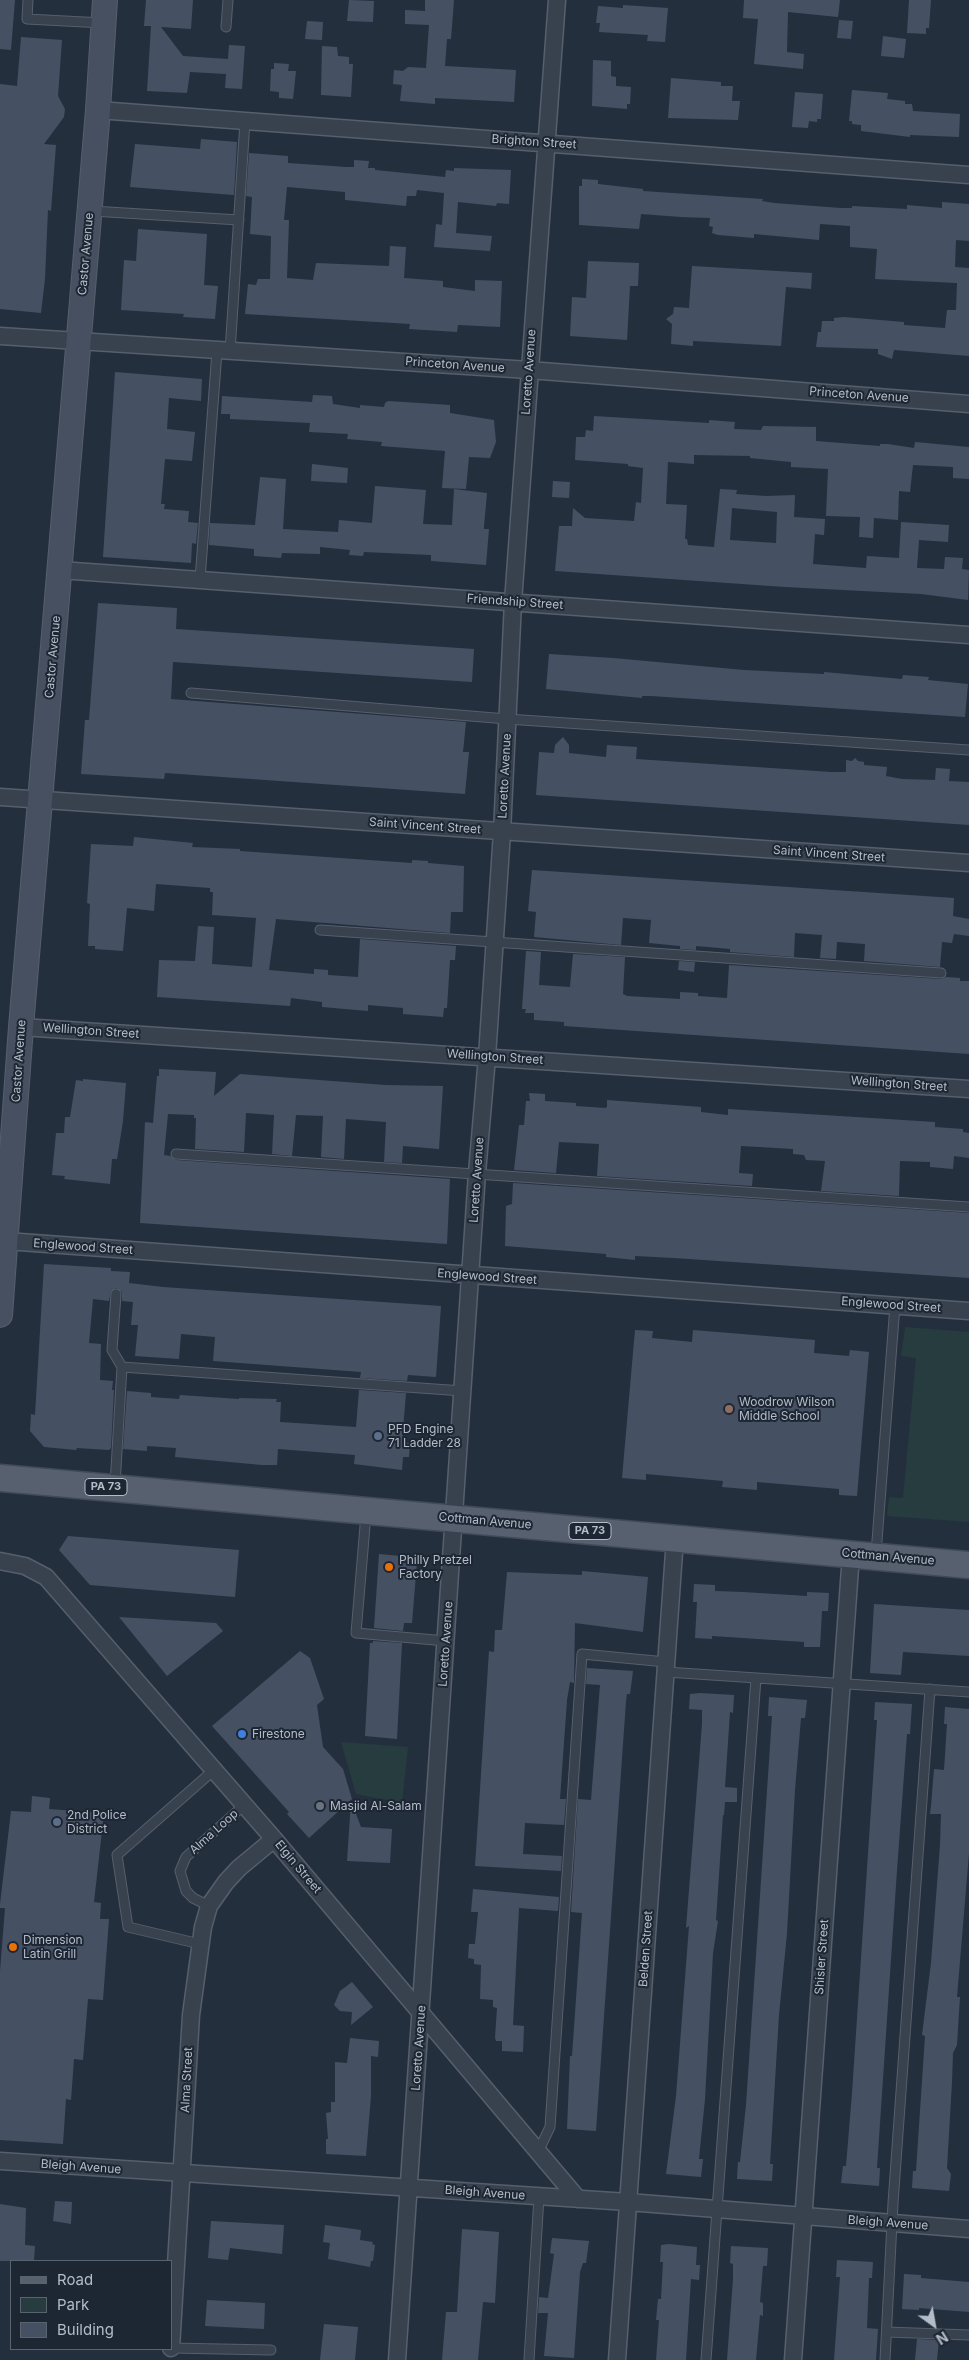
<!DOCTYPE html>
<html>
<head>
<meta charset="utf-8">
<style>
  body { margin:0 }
  #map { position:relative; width:969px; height:2360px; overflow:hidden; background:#242f3e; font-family:Inter,sans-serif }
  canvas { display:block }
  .legend { position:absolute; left:10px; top:2260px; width:162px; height:90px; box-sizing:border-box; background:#1d2633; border:1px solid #59626f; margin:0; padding:6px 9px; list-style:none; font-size:15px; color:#b4bcc9 }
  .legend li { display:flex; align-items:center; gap:10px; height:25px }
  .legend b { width:25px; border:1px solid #59626f }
  .north { position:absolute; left:909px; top:2300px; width:50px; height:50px; -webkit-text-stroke:4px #1d2633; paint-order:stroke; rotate:148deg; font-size:14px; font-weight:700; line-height:20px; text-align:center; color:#b4bcc9 }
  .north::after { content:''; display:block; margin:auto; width:18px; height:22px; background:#b4bcc9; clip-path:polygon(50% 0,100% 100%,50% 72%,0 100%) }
</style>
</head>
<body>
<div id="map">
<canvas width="969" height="2360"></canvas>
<ul class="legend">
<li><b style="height:6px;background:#56606e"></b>Road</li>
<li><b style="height:14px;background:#263c3f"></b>Park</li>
<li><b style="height:14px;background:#455162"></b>Building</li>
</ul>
<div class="north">N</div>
</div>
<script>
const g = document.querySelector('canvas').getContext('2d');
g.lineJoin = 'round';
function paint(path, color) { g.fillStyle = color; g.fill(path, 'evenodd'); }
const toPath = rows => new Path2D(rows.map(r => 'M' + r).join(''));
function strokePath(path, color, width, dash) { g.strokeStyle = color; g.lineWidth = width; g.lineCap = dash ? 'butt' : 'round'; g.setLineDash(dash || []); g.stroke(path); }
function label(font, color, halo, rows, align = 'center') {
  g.font = font + ' Inter,sans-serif'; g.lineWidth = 4; g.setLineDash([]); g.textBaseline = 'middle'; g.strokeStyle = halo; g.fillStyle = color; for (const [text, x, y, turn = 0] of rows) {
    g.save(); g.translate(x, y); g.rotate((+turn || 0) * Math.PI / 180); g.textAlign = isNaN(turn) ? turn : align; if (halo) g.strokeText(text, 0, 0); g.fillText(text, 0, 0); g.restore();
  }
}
paint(toPath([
  [905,1327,969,1332,969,1522,887,1516,889,1497,903,1498,916,1358,901,1356],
  [341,1742,408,1747,402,1803,356,1794]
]), '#263c3f');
paint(toPath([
  [0,0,15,0,11,50,0,49],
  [146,0,193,0,191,29,161,27,183,56,228,59,229,45,245,46,242,89,225,88,226,74,190,72,187,93,147,91,151,26,144,26],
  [349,0,374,1,373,22,347,21],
  [425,0,454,0,451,39,447,39,445,66,516,70,514,102,435,98,435,104,400,101,402,85,393,84,394,70,403,71,408,67,426,68,429,25,405,24,405,10,425,11],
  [744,0,840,0,838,17,788,12,787,52,804,54,803,69,754,64,758,19,743,18],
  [909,0,931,0,929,28,926,28,926,34,907,33],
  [623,5,668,8,665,42,647,41,648,35,599,32,600,23,596,23,598,6,623,8],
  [839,20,853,21,851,39,837,38],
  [307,21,323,22,322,40,305,39],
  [883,36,906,39,904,58,881,56],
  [21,37,62,40,58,96,65,109,64,117,44,144,56,145,51,211,48,210,45,279,41,313,0,309,0,84,17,86],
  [322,46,337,47,338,56,349,57,349,64,353,64,351,97,321,95],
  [593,60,611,61,611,76,616,77,616,86,631,87,630,104,627,104,627,109,592,106],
  [274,63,289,64,288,71,296,71,293,99,279,98,279,92,270,91,271,69,274,69],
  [671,78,721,82,721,86,733,86,732,101,740,101,738,120,668,118],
  [852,90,888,93,887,99,905,101,905,104,912,104,913,111,960,114,959,137,910,135,910,137,861,131,861,125,852,124,852,121,849,121],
  [795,92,823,94,821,119,817,119,817,122,809,121,808,128,792,127],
  [201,139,237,142,234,195,130,187,135,144,200,149],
  [249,153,288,156,288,163,347,167,354,167,354,160,369,161,368,168,375,168,375,170,445,177,446,170,454,171,454,168,511,170,509,204,497,203,496,206,458,202,456,233,492,236,490,251,434,247,436,224,442,225,444,193,417,190,416,196,407,196,406,206,345,200,345,192,287,187,284,220,289,220,287,278,313,280,316,263,389,266,390,246,406,247,404,278,443,281,443,287,475,291,475,280,502,281,500,327,458,325,457,332,409,329,410,324,245,314,248,284,256,285,258,279,270,279,271,236,250,234,252,197,246,196],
  [582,179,598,180,598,184,643,189,643,191,763,199,762,201,774,203,841,208,852,208,852,206,907,209,907,205,942,208,942,202,969,204,969,241,956,240,955,267,969,268,969,356,894,350,892,359,878,354,878,349,816,347,818,332,821,332,822,321,834,321,834,318,844,317,904,322,904,325,945,328,947,310,956,310,957,283,875,279,877,249,850,247,850,226,820,224,819,240,754,234,754,238,718,235,712,233,713,227,709,226,710,218,681,217,641,214,639,229,579,225,579,186,582,186],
  [138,229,207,234,204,285,218,286,215,319,183,317,184,314,121,310,124,260,136,261],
  [588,261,639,263,638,286,630,286,627,340,570,336,572,297,586,298],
  [692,266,812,273,811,289,786,287,781,346,693,341,693,346,671,344,672,324,666,319,673,314,674,307,689,308],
  [115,372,202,379,201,401,169,398,167,429,195,432,192,461,165,459,161,504,165,504,164,509,189,511,188,522,198,523,196,544,192,543,191,563,103,557],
  [313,395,332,396,333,404,360,408,360,405,384,407,385,403,388,401,450,405,450,413,494,420,496,442,490,458,469,457,466,489,442,488,445,451,381,446,382,442,347,439,348,434,309,432,310,423,230,419,230,414,221,414,222,396,312,402],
  [594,416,709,423,709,420,735,422,734,429,761,430,763,426,816,427,816,441,880,446,880,444,888,444,914,448,915,442,969,447,969,479,953,478,953,467,913,465,910,492,899,491,898,520,874,518,873,538,859,537,860,517,826,516,828,469,791,467,791,462,750,458,750,456,694,455,694,464,668,462,666,504,687,505,685,539,687,539,688,545,714,547,720,489,737,490,736,494,766,496,795,495,794,517,825,519,824,535,815,534,813,564,866,568,867,556,899,558,901,522,949,525,948,542,919,540,917,568,944,569,945,557,963,558,962,569,969,570,968,600,921,594,785,587,555,571,559,526,572,526,573,508,585,518,634,521,636,502,641,503,643,468,628,466,628,464,575,460,576,437,585,437,586,430,593,431],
  [732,508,777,512,776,543,730,540],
  [312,464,348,468,347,483,311,481],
  [260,477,286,479,283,529,338,532,339,520,372,523,375,486,426,490,423,524,452,525,454,489,487,493,484,526,484,529,489,529,486,565,431,561,431,555,364,552,363,556,349,555,350,550,320,547,320,554,282,553,281,558,254,556,254,549,209,545,210,523,255,525],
  [553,481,570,482,569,498,552,497],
  [98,603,177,608,176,629,474,649,472,682,173,662,171,699,466,722,463,752,469,752,465,794,165,773,164,779,81,774,85,720,89,720],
  [549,654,613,658,744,670,824,674,824,672,902,679,903,675,929,677,928,680,968,684,965,717,651,696,642,696,642,698,546,689],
  [563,737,569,745,569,753,606,757,607,745,637,747,636,759,831,772,846,772,846,760,852,761,855,758,858,761,864,762,864,765,887,767,886,776,902,779,935,780,936,768,950,769,949,781,969,782,969,825,536,795,539,752,554,753,555,745],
  [134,837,193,843,192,847,240,849,240,851,412,863,412,860,428,861,428,863,464,866,463,912,451,912,450,933,276,919,269,970,314,974,314,969,328,970,328,975,358,977,360,939,456,946,455,960,450,960,447,1008,444,1008,443,1017,403,1014,403,1008,368,1005,368,1011,322,1007,322,1002,291,998,290,1006,157,997,159,960,195,961,198,926,214,927,212,964,252,967,256,918,212,915,213,892,210,892,210,888,156,884,154,911,127,908,123,951,95,949,95,946,88,946,90,904,87,903,91,844,133,846],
  [532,870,954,898,953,916,969,919,969,936,954,934,952,943,942,942,940,967,864,961,865,944,837,942,836,959,820,958,822,935,795,933,794,957,730,952,730,949,696,946,696,950,680,949,680,946,649,943,651,920,623,918,621,945,534,937,536,912,528,911],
  [526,951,541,952,539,985,570,987,573,954,625,957,623,994,627,996,680,999,680,992,698,993,698,996,727,998,729,965,941,979,946,977,960,978,960,981,969,981,969,1054,564,1026,564,1022,534,1020,534,1013,525,1013,526,1009,522,1009],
  [679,961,695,962,694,972,678,970],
  [159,1069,216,1072,214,1096,240,1074,385,1085,443,1086,439,1149,403,1146,402,1163,384,1162,386,1122,346,1119,344,1159,321,1157,323,1116,296,1115,292,1156,272,1154,274,1115,246,1113,244,1152,195,1149,196,1118,194,1118,194,1115,168,1114,164,1155,170,1156,176,1160,450,1179,447,1244,140,1223,145,1122,153,1123,157,1076,159,1076],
  [83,1079,126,1083,123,1121,117,1159,112,1159,110,1184,64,1179,65,1176,52,1175,56,1133,64,1133,65,1117,70,1117,76,1080,83,1081],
  [529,1093,545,1094,545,1101,576,1103,576,1106,605,1108,607,1107,607,1100,701,1107,701,1112,728,1115,728,1109,935,1122,935,1127,963,1129,963,1132,969,1133,969,1158,954,1156,953,1169,930,1167,930,1162,900,1161,899,1196,821,1191,825,1161,806,1160,804,1155,793,1154,793,1149,741,1146,739,1173,753,1174,752,1186,597,1176,599,1144,559,1142,556,1173,514,1170,519,1125,524,1125,526,1101,530,1101],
  [513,1183,969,1213,969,1278,674,1258,635,1256,635,1260,606,1257,606,1254,505,1246,506,1206,512,1204],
  [44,1264,111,1268,111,1271,130,1272,129,1283,163,1287,441,1306,436,1377,408,1375,407,1381,360,1378,361,1372,213,1361,215,1337,181,1334,179,1359,135,1356,138,1325,131,1325,133,1302,122,1301,122,1292,116,1288,111,1291,109,1301,93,1299,89,1343,101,1344,100,1380,113,1381,112,1390,114,1390,111,1448,109,1450,77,1448,76,1450,44,1447,30,1431,31,1414,35,1415],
  [635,1330,653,1331,652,1338,692,1342,693,1330,815,1340,814,1353,849,1356,850,1350,869,1352,857,1496,839,1495,839,1489,757,1482,757,1490,722,1487,723,1481,646,1474,646,1480,622,1478],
  [359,1390,406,1393,402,1442,410,1443,409,1457,403,1457,402,1470,354,1464,355,1455,278,1449,277,1465,262,1465,175,1457,176,1448,147,1446,147,1451,123,1449,127,1391,151,1393,151,1397,179,1399,180,1395,239,1399,239,1398,277,1399,276,1402,281,1402,280,1422,356,1427],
  [68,1536,239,1550,235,1597,90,1585,59,1550],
  [379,1554,411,1557,417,1562,412,1623,404,1623,403,1631,374,1628],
  [582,1571,648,1577,643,1632,575,1623,574,1683,570,1682,567,1700,560,1799,566,1799,564,1825,525,1823,523,1854,562,1856,561,1871,475,1866,489,1651,494,1652,495,1630,502,1630,507,1572,582,1575],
  [694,1584,715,1585,715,1591,743,1592,807,1596,807,1592,829,1593,828,1611,822,1611,820,1647,804,1647,804,1642,712,1636,712,1639,695,1638,697,1602,693,1602],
  [874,1604,969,1610,969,1656,903,1652,901,1675,870,1673],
  [119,1617,216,1623,223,1631,167,1676],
  [373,1641,402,1643,397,1739,365,1736,370,1643,373,1643],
  [300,1651,310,1658,324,1699,317,1705,323,1747,343,1769,352,1799,309,1838,287,1814,289,1812,212,1726],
  [587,1668,633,1671,630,1694,627,1694,626,1701,596,2131,567,2129,570,2056,572,2056,582,1913,571,1912,578,1799,591,1800,600,1685,586,1684],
  [700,1693,734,1695,733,1713,730,1712,725,1787,737,1788,737,1802,725,1802,724,1815,723,1815,716,1920,718,1921,713,1953,705,2099,699,2159,703,2159,701,2177,666,2174,676,2096,689,1926,686,1928,702,1724,702,1710,689,1709,690,1694],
  [769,1697,807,1700,805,1718,801,1718,795,1790,787,1933,779,2015,770,2164,773,2164,772,2181,737,2179,738,2162,740,2162,746,2105,772,1716,768,1716],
  [875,1702,912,1704,910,1734,907,1734,897,1870,877,2168,880,2168,879,2186,841,2183,843,2166,846,2166,852,2093,875,1749,877,1720,874,1720],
  [945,1707,969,1709,969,1853,957,1997,960,1997,957,2045,953,2053,952,2082,947,2168,951,2174,949,2191,912,2188,913,2171,916,2171,925,2036,922,2035,931,1963,940,1845,941,1814,930,1814,931,1806,934,1769,944,1770,947,1724,944,1724],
  [32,1796,50,1798,49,1809,104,1813,94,1902,101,1903,100,1919,109,1919,103,2000,88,1999,83,2060,74,2059,71,2100,66,2099,63,2144,0,2140,0,1971,5,1908,0,1908,0,1904,11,1811,31,1812],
  [351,1801,361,1827,392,1829,390,1863,347,1861],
  [473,1889,559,1897,558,1911,519,1908,513,2025,524,2026,523,2052,502,2051,502,2041,496,2041,495,2038,497,2008,493,2007,493,2000,480,1999,481,1965,474,1964,474,1959,468,1958,469,1944,475,1944,478,1912,471,1912],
  [352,1982,373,2007,351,2025,352,2012,340,2011,334,2005,340,1991],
  [350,2038,379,2041,378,2057,371,2056,371,2096,366,2156,326,2154,326,2139,328,2139,326,2113,331,2112,331,2102,335,2102,335,2062,347,2063],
  [55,2201,72,2202,71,2224,53,2221],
  [0,2204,26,2208,25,2245,35,2246,34,2261,0,2261],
  [211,2221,284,2225,282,2254,230,2248,228,2260,208,2258],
  [325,2225,361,2230,360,2240,373,2242,372,2244,375,2245,373,2261,371,2261,370,2267,328,2259,330,2243,323,2242],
  [462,2229,499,2232,495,2303,483,2302,478,2360,442,2360,446,2312,457,2312],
  [552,2238,589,2241,586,2263,583,2263,580,2272,574,2358,544,2356,548,2313,538,2313,539,2297,548,2298,554,2254,550,2253],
  [669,2244,697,2247,696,2265,700,2265,699,2280,691,2279,686,2360,656,2360,659,2320,656,2320,658,2299,661,2299,663,2262,660,2262,661,2245],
  [731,2246,768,2248,767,2266,763,2266,760,2302,763,2303,763,2316,760,2315,756,2360,727,2360,733,2279,733,2264,730,2263],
  [837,2260,873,2262,872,2278,869,2278,867,2328,878,2329,876,2360,834,2360,840,2277,836,2277],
  [904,2274,921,2275,921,2278,969,2282,969,2312,919,2308,919,2310,902,2309],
  [207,2300,265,2303,264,2329,205,2326],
  [324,2324,358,2327,355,2360,320,2360],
  [917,2339,939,2340,937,2360,915,2360]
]), '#455162');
const service = toPath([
  [28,0,27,19,103,23],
  [226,27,228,0],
  [92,211,239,220],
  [230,352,245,121],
  [200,580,217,351],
  [191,693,507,719,969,750],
  [320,930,941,973],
  [176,1154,969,1207],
  [116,1294,112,1350,122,1367],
  [115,1485,122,1367,463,1391],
  [366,1514,356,1633,446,1641],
  [876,1554,895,1305],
  [666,1672,969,1692],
  [209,1906,193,1898,186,1891,180,1871,186,1857,244,1805],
  [200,1944,128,1927,117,1855,214,1770],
  [538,2152,550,2127,582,1654,666,1662],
  [887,2332,969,2335],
  [171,2348,271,2350],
  [529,2360,539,2197],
  [706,2360,756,1678],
  [885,2360,893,2203,930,1689]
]);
const minor = toPath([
  [98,110,969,175],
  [0,336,529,370,969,404],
  [60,570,969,635],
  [0,797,969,863],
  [21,1027,969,1089],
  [6,1241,969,1311],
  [0,1561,25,1566,46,1577,274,1839,578,2199],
  [0,2161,628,2202,969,2229],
  [171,2348,191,2015,203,1927,209,1906,226,1882,239,1868,274,1839],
  [397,2360,477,1173,487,1057,502,832,513,602,557,0],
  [617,2360,675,1538],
  [793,2360,851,1554]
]);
const secondary = toPath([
  [0,1315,21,1027,98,110,105,0]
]);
const primary = toPath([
  [0,1478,969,1565]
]);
strokePath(service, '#565f6c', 11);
strokePath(minor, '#565f6c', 19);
strokePath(secondary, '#565f6c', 26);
strokePath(primary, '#414a57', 29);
strokePath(service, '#38414e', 9);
strokePath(minor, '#38414e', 16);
strokePath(secondary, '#465061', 24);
strokePath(primary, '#56606e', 26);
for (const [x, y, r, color] of [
  [729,1409,5,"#8d6e63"],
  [378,1436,5,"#5c6f8a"],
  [389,1567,5,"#e8710a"],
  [242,1734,5,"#3f7fe0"],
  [320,1806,5,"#6b7280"],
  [57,1822,5,"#5c6f8a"],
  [13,1947,5,"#e8710a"]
]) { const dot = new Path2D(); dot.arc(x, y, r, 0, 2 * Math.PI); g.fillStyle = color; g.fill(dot); strokePath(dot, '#1d2633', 2); }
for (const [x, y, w] of [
  [106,1487,42],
  [590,1531,42]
]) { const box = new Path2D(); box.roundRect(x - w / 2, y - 8.5, w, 17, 4); g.fillStyle = '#1d2633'; g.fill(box); strokePath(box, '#b4bcc9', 1); }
label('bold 11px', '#b4bcc9', null, [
  ["PA 73",106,1487],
  ["PA 73",590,1531]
]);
label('12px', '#b4bcc9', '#1d2633', [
  ["Brighton Street",534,142,4],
  ["Castor Avenue",86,254,-85],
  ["Princeton Avenue",455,365,4],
  ["Loretto Avenue",529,372,-86],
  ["Princeton Avenue",859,395,4],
  ["Friendship Street",515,602,4],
  ["Castor Avenue",53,657,-85],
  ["Loretto Avenue",505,776,-87],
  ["Saint Vincent Street",425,826,4],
  ["Saint Vincent Street",829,854,4],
  ["Wellington Street",91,1031,4],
  ["Wellington Street",495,1057,4],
  ["Castor Avenue",19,1061,-86],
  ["Wellington Street",899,1084,4],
  ["Loretto Avenue",477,1180,-86],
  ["Englewood Street",83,1247,4],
  ["Englewood Street",487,1277,4],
  ["Englewood Street",891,1305,4],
  ["Cottman Avenue",485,1521,5],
  ["Cottman Avenue",888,1557,5],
  ["Loretto Avenue",446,1644,-86],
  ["Alma Loop",214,1832,-42],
  ["Elgin Street",298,1867,50],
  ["Belden Street",646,1949,-86],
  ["Shisler Street",822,1957,-86],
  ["Loretto Avenue",419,2048,-86],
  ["Alma Street",187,2080,-87],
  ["Bleigh Avenue",81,2167,4],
  ["Bleigh Avenue",485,2193,4],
  ["Bleigh Avenue",888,2223,4]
]);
label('12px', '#b4bcc9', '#1d2633', [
  ["Woodrow Wilson",739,1402],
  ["Middle School",739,1416],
  ["PFD Engine",388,1429],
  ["71 Ladder 28",388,1443],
  ["Philly Pretzel",399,1560],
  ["Factory",399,1574],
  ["Firestone",252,1734],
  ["Masjid Al-Salam",330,1806],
  ["2nd Police",67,1815],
  ["District",67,1829],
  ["Dimension",23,1940],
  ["Latin Grill",23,1954]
], 'left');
</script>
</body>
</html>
